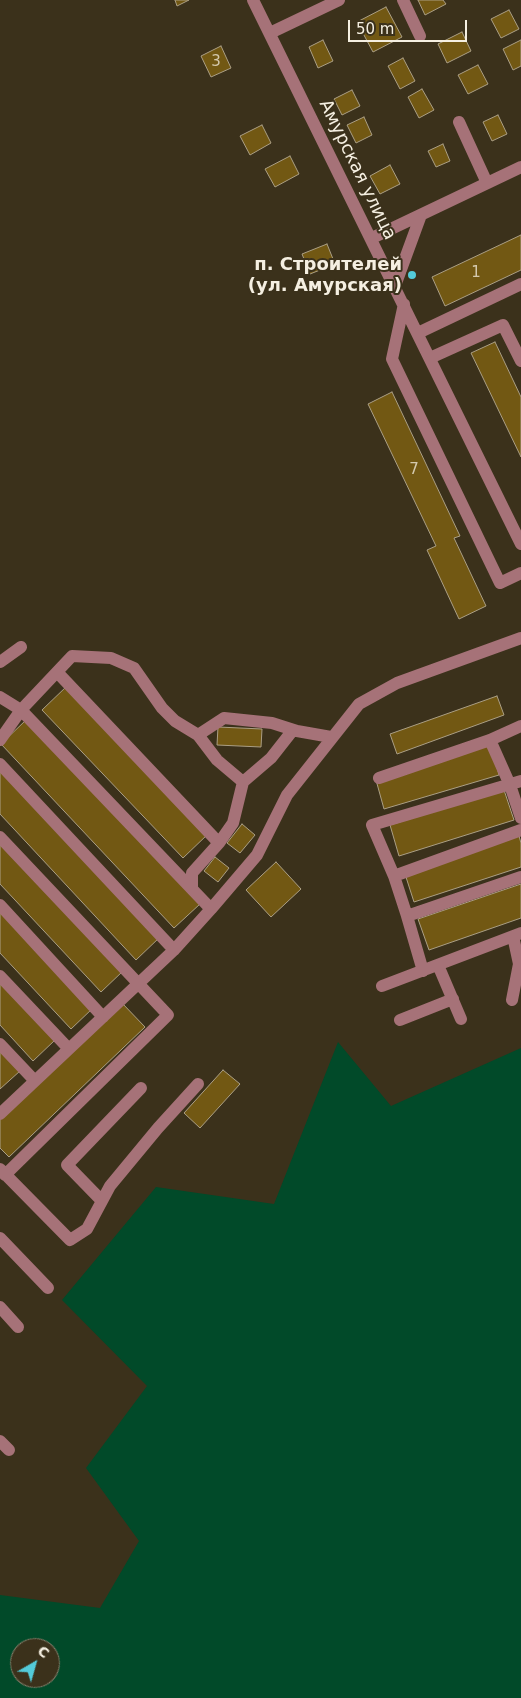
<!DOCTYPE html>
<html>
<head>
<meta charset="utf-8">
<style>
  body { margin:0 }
  #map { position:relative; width:521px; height:1698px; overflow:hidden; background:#3b311b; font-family:"DejaVu Sans",sans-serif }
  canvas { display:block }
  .north { position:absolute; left:10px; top:1638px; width:50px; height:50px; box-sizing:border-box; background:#3b311b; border:1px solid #857d6a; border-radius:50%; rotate:38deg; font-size:14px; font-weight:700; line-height:20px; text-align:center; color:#f5efe1 }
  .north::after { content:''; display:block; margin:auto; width:18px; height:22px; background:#53cbda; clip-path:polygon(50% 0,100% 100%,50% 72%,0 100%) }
  .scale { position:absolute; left:348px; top:20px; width:119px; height:22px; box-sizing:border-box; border:2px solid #f5efe1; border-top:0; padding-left:6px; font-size:15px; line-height:18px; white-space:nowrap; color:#f5efe1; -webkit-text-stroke:4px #3b311b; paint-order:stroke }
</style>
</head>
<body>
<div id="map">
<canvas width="521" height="1698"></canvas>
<div class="north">С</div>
<div class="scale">50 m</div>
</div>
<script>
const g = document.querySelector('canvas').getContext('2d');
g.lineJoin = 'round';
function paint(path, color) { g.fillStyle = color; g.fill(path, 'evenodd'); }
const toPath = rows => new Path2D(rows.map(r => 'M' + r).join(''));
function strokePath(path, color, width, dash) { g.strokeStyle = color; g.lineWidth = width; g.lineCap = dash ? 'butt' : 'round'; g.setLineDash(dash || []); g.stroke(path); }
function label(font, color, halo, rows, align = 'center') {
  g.font = font + ' "DejaVu Sans",sans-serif'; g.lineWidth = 4; g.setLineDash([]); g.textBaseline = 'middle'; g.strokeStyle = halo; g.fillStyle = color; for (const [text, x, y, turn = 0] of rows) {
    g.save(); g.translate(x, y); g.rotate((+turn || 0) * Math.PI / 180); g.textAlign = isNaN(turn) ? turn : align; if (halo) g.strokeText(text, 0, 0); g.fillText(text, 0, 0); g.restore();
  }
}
paint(toPath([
  [338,1042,391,1106,521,1048,521,1698,0,1698,0,1595,100,1608,139,1541,86,1468,147,1386,62,1300,156,1187,274,1204],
  [20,1648,50,1648,50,1678,20,1678]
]), '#014a29');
const building = toPath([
  [175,0,189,0,177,6,175,0],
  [418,0,443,0,446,4,425,15,418,0],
  [386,7,402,37,373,52,357,22,386,7],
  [509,10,519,29,501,38,491,19,509,10],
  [462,32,471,51,447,63,438,44,462,32],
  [323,40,333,61,318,68,309,47,323,40],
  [521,40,521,66,513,70,503,49,521,40],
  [221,46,231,68,211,77,201,56,221,46],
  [403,58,415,81,400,89,388,66,403,58],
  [478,65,488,84,468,94,458,75,478,65],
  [422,89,434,110,419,118,408,97,422,89],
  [352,90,360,106,342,115,334,99,352,90],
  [498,115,507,134,492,141,483,122,498,115],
  [364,117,372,135,356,143,347,125,364,117],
  [262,125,271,143,250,155,240,136,262,125],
  [443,144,450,161,436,167,428,151,443,144],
  [290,156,299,174,275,187,265,169,290,156],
  [390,165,400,184,380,194,370,176,390,165],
  [521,235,521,270,445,306,432,277,521,235],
  [327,244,335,264,310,274,302,254,327,244],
  [495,342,521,397,521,457,471,353,495,342],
  [392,392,460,536,454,538,486,606,459,619,427,550,436,546,368,404,392,392],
  [67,686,208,834,183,858,42,710,67,686],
  [497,696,504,715,397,754,390,734,497,696],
  [26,720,200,904,174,928,1,744,26,720],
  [218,727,262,729,261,747,217,745,218,727],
  [491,745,499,775,384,809,376,780,491,745],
  [0,765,160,937,136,960,0,814,0,765],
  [504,790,514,820,399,856,390,825,504,790],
  [242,824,255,835,240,853,227,843,242,824],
  [519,836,521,843,521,867,414,902,405,874,519,836],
  [0,840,123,971,101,992,0,884,0,840],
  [215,857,229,868,218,882,204,871,215,857],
  [276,862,301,889,271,917,246,890,276,862],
  [521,884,521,918,429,950,418,919,521,884],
  [0,909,93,1008,71,1029,0,953,0,909],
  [0,981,55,1040,33,1061,0,1025,0,981],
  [121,1002,145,1027,9,1157,0,1148,0,1118,121,1002],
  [0,1050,20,1071,0,1089,0,1050],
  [223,1070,240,1084,200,1128,184,1113,223,1070]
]);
paint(building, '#725813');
strokePath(building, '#ab9f85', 1);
strokePath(toPath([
  [253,0,521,544],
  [403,0,420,36],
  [270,33,339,0],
  [459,122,487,183],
  [372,238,521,167],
  [395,286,421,215],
  [404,304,392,359,500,583,521,573],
  [418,333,521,284],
  [430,358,503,325,521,361],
  [0,662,21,647],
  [57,672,219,843],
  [0,697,21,710,211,909],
  [198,735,224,718,272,723,297,731,331,737],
  [0,740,21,710,72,656,111,658,134,668,162,708,175,721,198,735,217,760,243,782],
  [490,740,510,785,521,818],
  [0,764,174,950],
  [379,778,490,740,521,726],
  [0,837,168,1015,5,1175],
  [394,876,521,830],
  [192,889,192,873,219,843,233,823,243,782,271,758,293,730],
  [0,905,103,1017],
  [407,916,521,877],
  [438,965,461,1019],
  [423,971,407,916,394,876,372,825,521,781],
  [0,976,69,1049],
  [382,986,521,933],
  [512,1000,519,964,513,936],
  [400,1020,453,999],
  [0,1044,35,1081],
  [0,1114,174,950,211,909,257,855,287,795,359,704,397,683,521,638],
  [0,1169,70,1240,87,1229,110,1186,158,1128,198,1084],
  [102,1201,67,1165,141,1088],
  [0,1238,48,1288],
  [0,1307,18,1327],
  [0,1441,9,1450]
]), '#a67278', 12);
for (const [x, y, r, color] of [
  [412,275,5,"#53cbda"]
]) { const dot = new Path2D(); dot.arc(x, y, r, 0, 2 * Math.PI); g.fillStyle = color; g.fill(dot); strokePath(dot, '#3b311b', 2); }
label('15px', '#d4c9ae', null, [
  ["3",216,62],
  ["1",476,273],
  ["7",414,470]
]);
label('18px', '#f5efe1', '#3b311b', [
  ["Амурская улица",357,170,64]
]);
label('bold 18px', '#f5efe1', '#3b311b', [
  ["п. Строителей",402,265],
  ["(ул. Амурская)",402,286]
], 'right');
</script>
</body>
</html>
